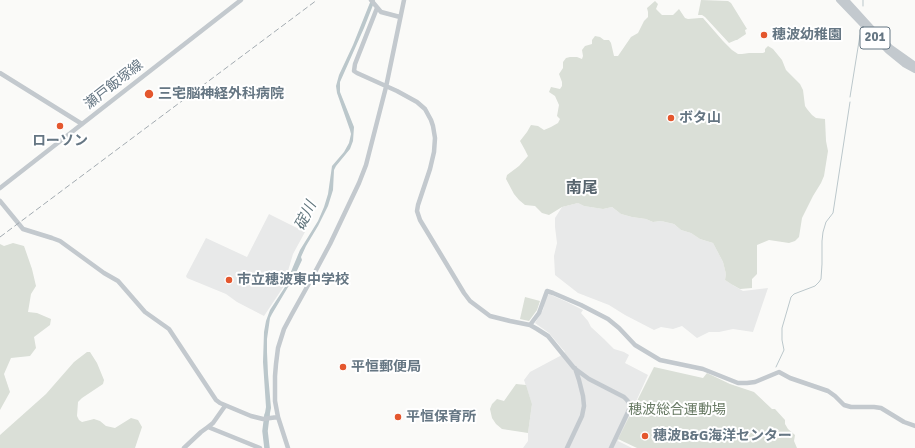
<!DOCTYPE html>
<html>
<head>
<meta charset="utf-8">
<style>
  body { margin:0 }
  canvas { display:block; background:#fafaf8 }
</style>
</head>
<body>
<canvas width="915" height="448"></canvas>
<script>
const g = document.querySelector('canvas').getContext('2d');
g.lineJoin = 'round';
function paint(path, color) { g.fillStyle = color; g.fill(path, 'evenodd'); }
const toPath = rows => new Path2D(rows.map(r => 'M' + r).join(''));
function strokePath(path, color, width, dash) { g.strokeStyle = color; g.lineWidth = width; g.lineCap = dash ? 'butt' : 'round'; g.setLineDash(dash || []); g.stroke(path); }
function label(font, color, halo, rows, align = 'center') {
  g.font = font + ' Signika,"Noto Sans JP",sans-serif'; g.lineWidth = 4; g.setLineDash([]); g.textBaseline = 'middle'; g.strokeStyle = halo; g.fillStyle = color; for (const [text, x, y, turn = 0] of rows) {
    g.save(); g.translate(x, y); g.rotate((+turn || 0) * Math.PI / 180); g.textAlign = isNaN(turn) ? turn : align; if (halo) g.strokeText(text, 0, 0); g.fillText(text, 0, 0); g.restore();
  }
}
paint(toPath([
  [578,203,584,206,603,209,612,207,621,214,632,217,646,219,653,222,661,221,674,224,681,230,691,233,700,239,713,243,723,262,726,274,725,280,731,284,743,291,768,288,753,332,733,329,719,332,709,332,697,338,682,326,673,329,661,327,654,330,625,315,609,305,578,293,555,275,554,256,557,243,555,227,555,218,562,207],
  [269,214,305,232,293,254,288,271,288,273,284,286,264,316,237,302,226,294,187,278,186,276,206,238,247,257],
  [549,294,567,302,583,310,581,313,588,321,591,327,604,339,614,349,624,352,629,355,625,363,648,375,618,441,632,448,523,448,528,441,528,433,532,404,524,380,530,372,560,356,565,352,549,333,535,323,543,310,546,296]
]), '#e8e9e9');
paint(toPath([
  [701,0,728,1,731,3,747,29,745,30,746,34,737,40,736,40,729,43,705,17,702,15,698,15],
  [655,1,658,4,656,9,662,15,673,15,679,9,685,18,688,19,700,18,703,18,723,41,732,50,738,54,742,54,749,53,763,53,765,52,765,49,768,46,773,49,782,60,786,70,800,84,803,90,805,106,807,109,812,115,816,118,825,119,826,141,828,151,824,176,821,183,813,196,802,218,799,237,795,241,789,243,769,240,757,245,757,274,752,279,752,288,740,289,731,284,725,280,726,274,723,262,713,243,700,239,691,233,681,230,674,224,661,221,653,222,646,219,632,217,621,214,612,207,603,209,584,206,578,203,562,207,549,215,542,213,535,206,525,205,519,200,514,194,506,179,507,175,519,166,528,156,525,150,520,141,527,132,531,125,538,126,544,130,551,127,558,123,560,119,557,116,559,105,555,96,549,92,551,87,560,89,562,86,562,82,559,74,563,68,563,62,566,58,570,57,577,57,582,59,583,56,582,50,585,46,592,44,592,40,595,36,600,37,604,40,609,40,611,43,614,56,618,56,631,37,638,33,644,21,648,17,648,12,647,8],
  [13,243,24,246,32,269,36,286,31,294,28,312,37,313,51,319,50,325,34,337,36,348,30,356,11,358,4,374,10,392,0,410,0,244,4,246],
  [525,297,540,301,537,310,529,321,520,319],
  [87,352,90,352,97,363,104,380,103,384,82,398,78,402,77,416,79,420,82,422,94,419,100,421,106,426,115,428,131,418,138,420,142,427,135,448,0,448,0,435,46,394,74,362],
  [654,367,703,378,707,373,730,384,754,392,772,409,775,409,785,420,785,424,788,429,795,435,794,441,797,448,637,448,618,439],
  [516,384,526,385,532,404,528,433,502,429,496,424,492,418,490,409,492,404,497,399,504,401]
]), '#dadfd7');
paint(toPath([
  [371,0,375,0,364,28,340,82,340,92,354,127,353,141,350,149,336,166,334,170,333,190,328,206,318,226,306,246,301,257,302,260,294,277,272,314,270,318,267,339,267,352,268,374,271,408,269,418,264,419,266,407,263,362,264,332,266,321,270,310,285,287,287,286,291,276,290,274,300,250,318,221,324,207,328,194,332,166,344,152,349,143,351,134,350,130,337,93,336,86,339,75,353,45]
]), '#bbc7cb');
strokePath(toPath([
  [863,0,863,6],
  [850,97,860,35],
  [776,367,784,350,782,340,782,328,791,297,794,294,815,286,819,282,821,279,822,264,822,241,823,232,826,222,833,213,850,102]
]), '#bbc7cb', 1);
strokePath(toPath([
  [267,415,265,431,267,448]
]), '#bbc7cb', 5.5);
strokePath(toPath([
  [371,0,381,12,400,17],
  [377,8,355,64,354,71,357,73,397,91,417,102,425,109,431,120,433,126,435,138,434,152,430,169,418,205,417,211,420,220,464,293,470,301,490,316,510,321,530,325,537,329,548,336,574,368,589,379,624,397,627,400,629,403,630,407,628,412,611,448],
  [0,73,82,124],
  [0,188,241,0],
  [0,201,23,229,52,238,60,241,104,273,118,281,145,312,169,329,216,400,220,403,251,416,263,419,278,417],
  [530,325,539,313,547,291,553,293,581,305,608,319,619,328,635,345,660,360,703,369,738,383,747,383,755,382,779,372,790,378,828,391,835,396,844,405,851,407,874,407,881,408,904,422,915,426],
  [208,427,260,448],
  [184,448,201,432,208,427,213,423,225,406],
  [288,448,278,417,275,401,275,376,276,364,278,348,284,329,292,314,307,287,330,244,359,183,366,165,386,87,404,0],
  [567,448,582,416,584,406,583,396,579,380,575,368]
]), '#c3c9ce', 4.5);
strokePath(toPath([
  [839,0,888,51,904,64,915,70],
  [846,0,876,33,891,48,915,65]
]), '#c3c9ce', 6);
strokePath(toPath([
  [0,237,317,0]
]), '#a2aab0', 1, [6, 3]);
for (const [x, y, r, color] of [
  [764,35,4,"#e4572e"],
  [149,94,5,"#e4572e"],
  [671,118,4,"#e4572e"],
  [60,126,4,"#e4572e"],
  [229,280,4,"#e4572e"],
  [343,367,4,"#e4572e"],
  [398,417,4,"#e4572e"],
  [645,436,4,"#e4572e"]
]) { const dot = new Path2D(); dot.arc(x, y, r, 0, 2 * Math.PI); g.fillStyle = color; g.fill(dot); strokePath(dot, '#fff', 1.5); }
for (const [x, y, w] of [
  [875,38,30]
]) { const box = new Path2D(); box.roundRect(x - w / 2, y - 11, w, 22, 3); g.fillStyle = '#fff'; g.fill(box); strokePath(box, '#657683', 1); }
label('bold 13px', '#657683', null, [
  ["201",875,38]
]);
label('bold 14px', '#657683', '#fff', [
  ["穂波幼稚園",772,35],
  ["三宅脳神経外科病院",158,94],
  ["ボタ山",679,118],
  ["ローソン",60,141,"center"],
  ["市立穂波東中学校",237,280],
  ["平恒郵便局",351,367],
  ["平恒保育所",406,417],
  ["穂波B&G海洋センター",653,436]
], 'left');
label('14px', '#657683', '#fff', [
  ["瀬戸飯塚線",114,85,-38]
]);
label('14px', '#687a64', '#fff', [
  ["穂波総合運動場",677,410]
]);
label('italic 15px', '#60757c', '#fff', [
  ["碇川",306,216,-64]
]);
label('bold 16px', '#57646e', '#fff', [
  ["南尾",582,189]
]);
</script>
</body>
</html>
